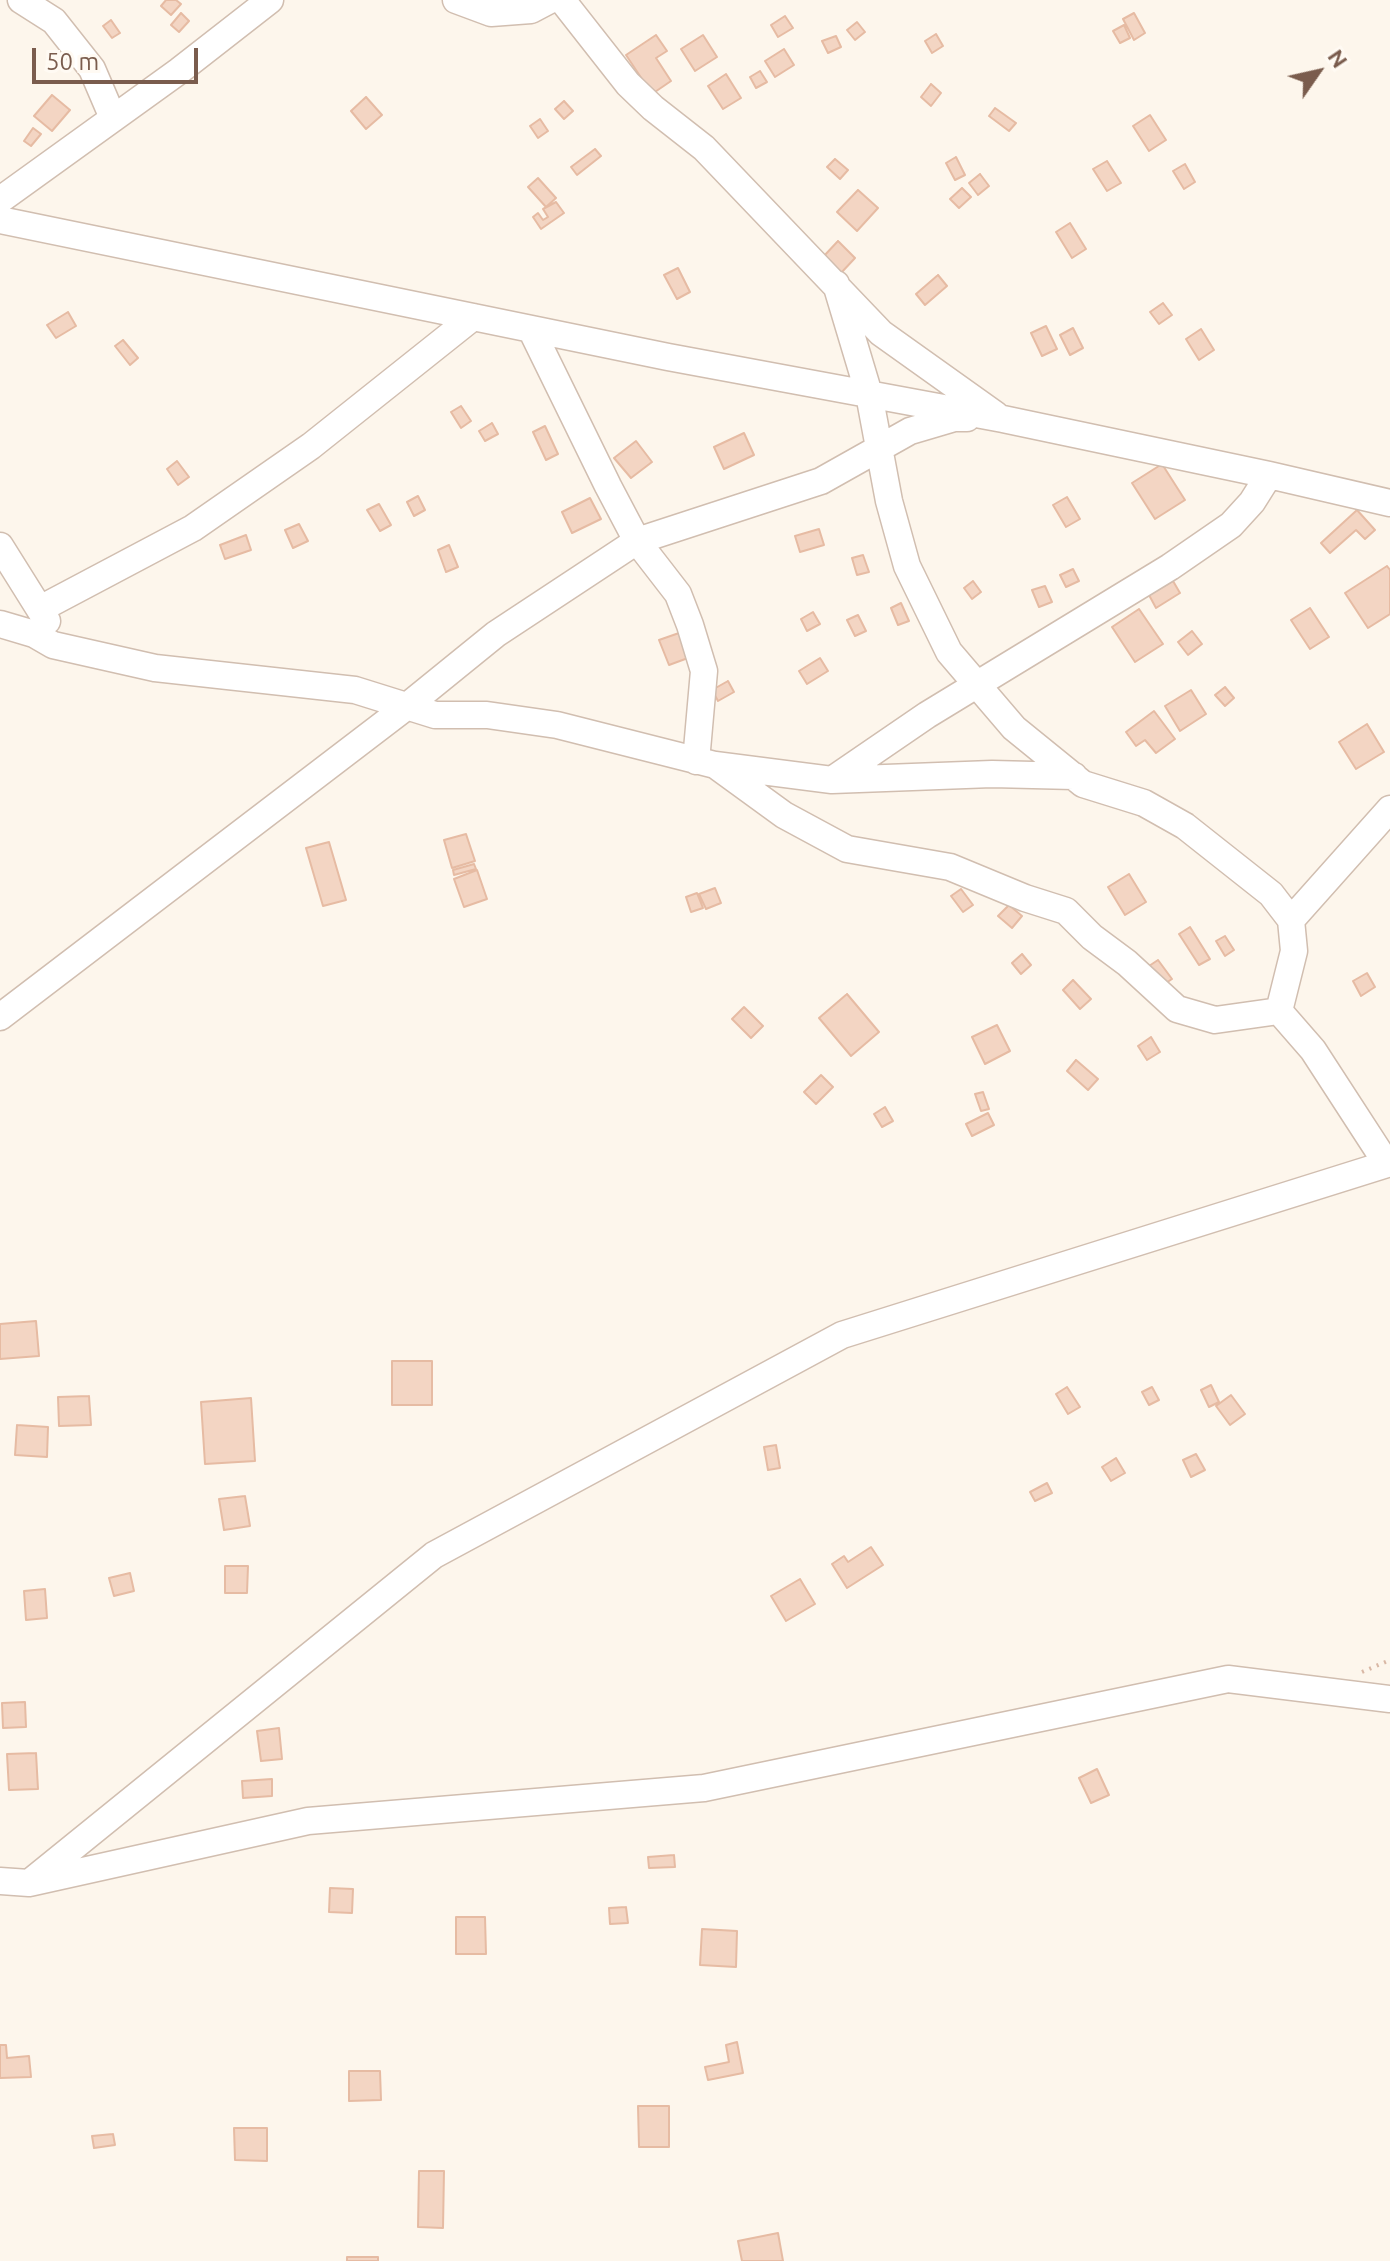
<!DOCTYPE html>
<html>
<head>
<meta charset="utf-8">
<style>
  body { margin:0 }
  #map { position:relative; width:1390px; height:2261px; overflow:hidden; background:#fdf6ec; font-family:Ubuntu,sans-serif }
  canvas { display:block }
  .north { position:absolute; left:1278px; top:32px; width:80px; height:80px; -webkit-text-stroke:6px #fffaf3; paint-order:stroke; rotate:56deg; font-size:22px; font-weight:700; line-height:32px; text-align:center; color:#7a5c4d }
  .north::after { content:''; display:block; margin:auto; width:28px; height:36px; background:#7a5c4d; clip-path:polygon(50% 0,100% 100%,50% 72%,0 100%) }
  .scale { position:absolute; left:32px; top:48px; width:166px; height:36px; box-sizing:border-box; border:4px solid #7a5c4d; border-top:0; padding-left:10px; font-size:24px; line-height:28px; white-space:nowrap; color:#7a5c4d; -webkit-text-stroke:6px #fffaf3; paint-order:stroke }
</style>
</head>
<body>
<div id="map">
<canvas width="1390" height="2261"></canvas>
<div class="north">N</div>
<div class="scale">50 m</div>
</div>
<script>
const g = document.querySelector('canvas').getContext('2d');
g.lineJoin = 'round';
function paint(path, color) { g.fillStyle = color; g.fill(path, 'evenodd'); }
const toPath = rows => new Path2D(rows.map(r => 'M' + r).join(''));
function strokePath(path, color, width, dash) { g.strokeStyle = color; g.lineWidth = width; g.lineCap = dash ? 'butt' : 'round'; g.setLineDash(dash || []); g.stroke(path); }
const building = toPath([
  [166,0,176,0,181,4,171,15,161,6,166,0],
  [181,13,189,21,179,32,171,25,181,13],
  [1134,13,1145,33,1134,40,1123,19,1134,13],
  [785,16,793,28,778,37,771,25,785,16],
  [111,20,120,33,112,38,103,26,111,20],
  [857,22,865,32,855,40,847,30,857,22],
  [1124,25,1130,38,1120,43,1113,31,1124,25],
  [936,34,943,46,932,53,925,41,936,34],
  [656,35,667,51,656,58,671,81,652,94,626,55,656,35],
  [703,35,717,57,695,71,681,49,703,35],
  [836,36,841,47,828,53,822,41,836,36],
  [784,49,794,65,775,77,765,61,784,49],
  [760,71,767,82,756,88,750,77,760,71],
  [726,74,741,98,723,109,708,86,726,74],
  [931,84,941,93,931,106,921,97,931,84],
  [52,95,70,110,52,131,34,116,52,95],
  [366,97,382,115,366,129,351,111,366,97],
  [564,101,573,111,564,119,555,109,564,101],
  [995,108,1016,123,1009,131,989,116,995,108],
  [1150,115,1166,140,1149,151,1133,126,1150,115],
  [540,119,548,131,538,138,530,126,540,119],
  [33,128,41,134,31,146,24,141,33,128],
  [595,149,601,156,577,175,571,167,595,149],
  [956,157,965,175,955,180,946,163,956,157],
  [835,159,848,170,840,179,827,167,835,159],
  [1107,161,1121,183,1107,191,1093,169,1107,161],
  [1185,164,1195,182,1184,189,1173,171,1185,164],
  [980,174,989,186,978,195,969,183,980,174],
  [538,178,556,198,546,207,528,187,538,178],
  [962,188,971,197,959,208,950,199,962,188],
  [858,190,878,208,857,231,837,212,858,190],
  [556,202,564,213,541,229,533,217,538,213,543,220,548,217,543,209,556,202],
  [1070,223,1086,249,1072,258,1056,232,1070,223],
  [838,241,855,258,841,273,823,257,838,241],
  [678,268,690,292,677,299,664,275,678,268],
  [938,275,947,286,925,305,916,294,938,275],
  [1163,303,1172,315,1159,324,1150,312,1163,303],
  [68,312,76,326,56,338,47,325,68,312],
  [1046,326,1057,349,1042,356,1031,333,1046,326],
  [1073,328,1083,348,1070,355,1060,335,1073,328],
  [1201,329,1214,350,1199,360,1186,339,1201,329],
  [123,340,138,358,130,365,115,346,123,340],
  [461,406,471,421,461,428,451,412,461,406],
  [492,423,498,434,485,441,479,431,492,423],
  [545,426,558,454,546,460,533,432,545,426],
  [744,433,754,455,724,469,714,447,744,433],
  [636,441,652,462,631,478,614,458,636,441],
  [177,461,189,477,178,485,167,469,177,461],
  [1162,464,1185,500,1155,519,1132,483,1162,464],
  [418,496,425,510,414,516,407,502,418,496],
  [1067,497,1080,519,1066,527,1053,505,1067,497],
  [590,498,601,519,572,533,562,512,590,498],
  [379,504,391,525,380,531,367,510,379,504],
  [1357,510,1375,530,1365,539,1356,530,1330,553,1321,543,1357,510],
  [299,524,308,541,293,548,285,530,299,524],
  [819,529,824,545,800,552,795,536,819,529],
  [246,535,251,550,225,559,220,545,246,535],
  [449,545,458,567,446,572,438,550,449,545],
  [863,555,869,572,857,575,852,558,863,555],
  [1387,566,1390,570,1390,614,1368,628,1345,593,1387,566],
  [1073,569,1079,581,1066,587,1060,575,1073,569],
  [973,581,981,592,972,599,964,588,973,581],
  [1173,581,1180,593,1156,608,1149,595,1173,581],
  [1045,586,1052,602,1039,607,1032,590,1045,586],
  [901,603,909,621,898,625,891,608,901,603],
  [1310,608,1329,637,1310,649,1291,620,1310,608],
  [1139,609,1163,644,1135,662,1112,627,1139,609],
  [813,612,820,624,807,631,801,619,813,612],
  [858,615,866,631,855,636,847,620,858,615],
  [1192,631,1202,644,1188,655,1178,642,1192,631],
  [679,633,688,658,669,665,659,640,679,633],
  [820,658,828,671,807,684,799,671,820,658],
  [728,681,734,692,718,701,712,690,728,681],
  [1225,687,1234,698,1225,706,1215,695,1225,687],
  [1191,690,1206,714,1180,731,1165,706,1191,690],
  [1154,711,1175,739,1156,753,1145,740,1136,746,1126,732,1154,711],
  [1367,724,1384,752,1356,769,1339,742,1367,724],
  [466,834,475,861,452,868,444,840,466,834],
  [329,842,346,900,323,906,306,848,329,842],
  [474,864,476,869,454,875,453,870,474,864],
  [477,870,487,899,464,907,454,879,477,870],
  [1129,874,1146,902,1125,915,1108,887,1129,874],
  [715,888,721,903,706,909,699,894,715,888],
  [961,889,973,905,963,912,951,896,961,889],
  [697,893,703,908,691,912,686,897,697,893],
  [1009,905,1022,916,1012,928,998,916,1009,905],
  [1190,927,1210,959,1199,965,1179,934,1190,927],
  [1225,936,1234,950,1225,956,1216,941,1225,936],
  [1022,954,1031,965,1021,974,1012,963,1022,954],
  [1158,960,1172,979,1163,985,1149,966,1158,960],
  [1367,973,1375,987,1361,996,1353,981,1367,973],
  [1073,980,1091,999,1080,1009,1063,990,1073,980],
  [847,994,879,1032,851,1056,819,1018,847,994],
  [744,1007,763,1026,751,1038,732,1019,744,1007],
  [997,1025,1010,1051,985,1064,972,1037,997,1025],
  [1151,1037,1160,1052,1147,1060,1138,1046,1151,1037],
  [1076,1060,1098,1079,1088,1090,1067,1071,1076,1060],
  [821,1075,833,1087,816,1104,804,1092,821,1075],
  [983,1092,989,1109,981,1111,975,1094,983,1092],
  [885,1107,893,1121,882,1127,874,1114,885,1107],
  [988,1113,994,1125,972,1136,966,1124,988,1113],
  [36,1321,39,1356,0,1359,0,1324,36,1321],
  [392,1361,432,1361,432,1405,392,1405,392,1361],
  [1211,1385,1219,1402,1209,1407,1201,1390,1211,1385],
  [1067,1387,1080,1407,1068,1414,1056,1394,1067,1387],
  [1152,1387,1159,1400,1149,1405,1142,1392,1152,1387],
  [1231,1395,1245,1414,1230,1425,1216,1406,1231,1395],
  [89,1396,91,1425,59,1426,58,1397,89,1396],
  [251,1398,255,1461,205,1464,201,1402,251,1398],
  [17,1425,48,1427,47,1457,15,1455,17,1425],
  [776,1445,780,1468,768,1470,764,1447,776,1445],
  [1196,1454,1205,1470,1191,1477,1183,1460,1196,1454],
  [1116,1458,1125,1473,1111,1481,1102,1467,1116,1458],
  [1047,1483,1052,1493,1035,1501,1030,1492,1047,1483],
  [245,1496,250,1526,224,1530,219,1499,245,1496],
  [871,1547,883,1565,847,1588,832,1564,844,1556,848,1562,871,1547],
  [225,1566,248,1566,247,1593,225,1593,225,1566],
  [130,1573,134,1591,114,1596,109,1578,130,1573],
  [800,1579,815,1604,786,1621,771,1596,800,1579],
  [45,1589,47,1618,26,1620,24,1591,45,1589],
  [25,1702,26,1727,3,1728,2,1703,25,1702],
  [279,1728,282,1759,261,1761,257,1731,279,1728],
  [36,1753,38,1789,9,1790,7,1754,36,1753],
  [1097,1769,1109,1795,1091,1803,1079,1778,1097,1769],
  [272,1779,272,1796,243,1798,242,1781,272,1779],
  [674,1855,675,1867,649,1868,648,1857,674,1855],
  [330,1888,353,1889,352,1913,329,1912,330,1888],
  [626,1907,628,1923,610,1924,609,1908,626,1907],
  [456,1917,485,1917,486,1954,456,1954,456,1917],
  [702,1929,737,1931,736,1967,700,1965,702,1929],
  [737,2042,743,2073,708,2080,705,2067,729,2062,726,2045,737,2042],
  [0,2045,6,2045,7,2058,29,2056,31,2077,0,2078,0,2045],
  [349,2071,380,2071,381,2100,349,2101,349,2071],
  [638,2106,669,2106,669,2147,639,2147,638,2106],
  [234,2128,267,2128,267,2161,235,2160,234,2128],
  [113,2134,115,2145,94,2148,92,2136,113,2134],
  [419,2171,444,2171,443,2228,418,2227,419,2171],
  [778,2233,783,2261,742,2261,738,2241,778,2233],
  [347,2257,378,2257,378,2261,347,2261,347,2257]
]);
paint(building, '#f3d5c3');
strokePath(building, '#e6bba3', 2);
const street = toPath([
  [21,0,54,21,92,69,113,118],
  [456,0,491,13,531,10,550,0],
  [562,0,628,84,653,108,704,148,881,333,996,415],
  [0,200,179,71,270,0],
  [0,220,668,357,1003,419,1269,475,1390,503],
  [836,284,869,394,889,501,907,566,949,652,1014,728,1083,784,1144,803,1185,826,1271,894,1291,920,1294,951,1279,1011,1313,1050,1387,1164],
  [531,329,608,486,637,541,678,594,690,625,704,671,696,761],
  [0,546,47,621],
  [40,609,193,528,311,446,473,317],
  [0,624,34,634,53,645,155,668,355,690,435,715,487,715,557,725,715,765,832,780,927,715,1170,567,1231,525,1252,502,1269,475],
  [718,767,784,815,847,849,950,867,1025,898,1066,911,1092,937,1127,963,1177,1009,1215,1020,1279,1011],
  [832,780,992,774,1074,776],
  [1291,920,1390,809],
  [0,1017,406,707,496,634,637,541,821,481,910,431,954,418,967,418],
  [0,1881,29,1883,308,1821,704,1788,1228,1679,1390,1699],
  [29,1883,434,1555,842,1335,1390,1163]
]);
strokePath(street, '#d1beb0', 29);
strokePath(toPath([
  [1362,1672,1390,1660]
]), '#d9b8a5', 4, [2, 6]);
strokePath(street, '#fff', 26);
</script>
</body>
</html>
